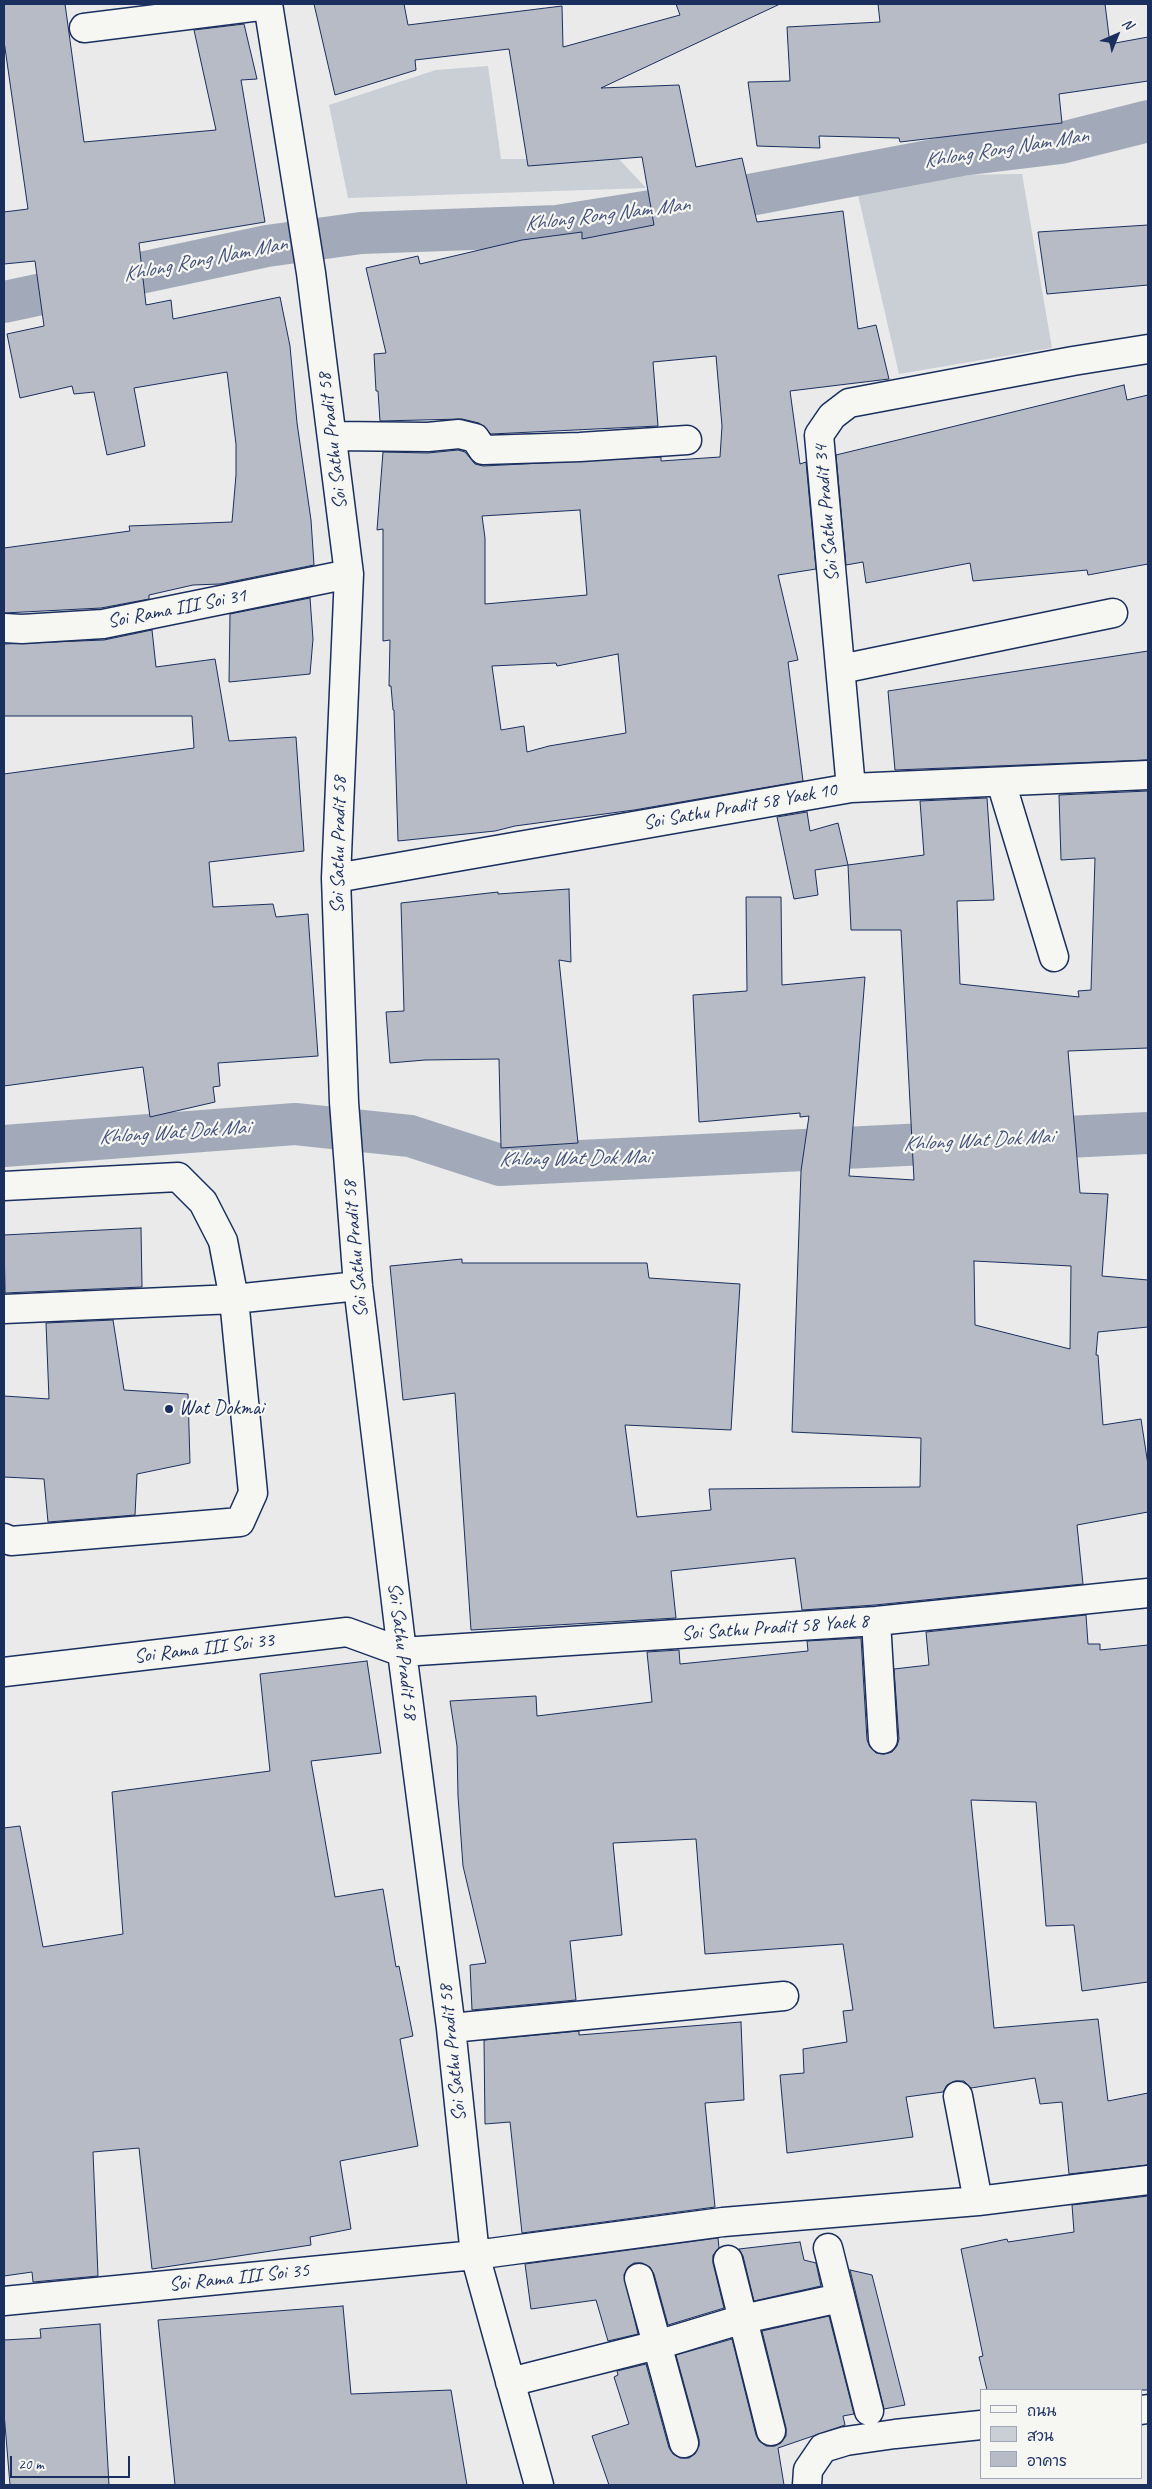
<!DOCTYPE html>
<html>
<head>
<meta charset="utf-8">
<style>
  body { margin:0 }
  #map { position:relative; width:1152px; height:2489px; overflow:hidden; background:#e9eae9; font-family:Caveat,"Playpen Sans Thai",sans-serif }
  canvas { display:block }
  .frame { position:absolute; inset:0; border:5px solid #1b2f5e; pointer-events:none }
  .legend { position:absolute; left:980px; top:2389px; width:162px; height:90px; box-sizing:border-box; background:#f6f6f2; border:1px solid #9ea6b7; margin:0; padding:6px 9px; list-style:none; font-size:15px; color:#1b2f5e }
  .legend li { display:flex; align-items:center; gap:10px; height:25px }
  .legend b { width:25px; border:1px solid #9ea6b7 }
  .north { position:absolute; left:1092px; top:10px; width:50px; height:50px; -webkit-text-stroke:4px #f6f6f2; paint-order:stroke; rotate:44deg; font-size:14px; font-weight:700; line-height:20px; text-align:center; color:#1b2f5e }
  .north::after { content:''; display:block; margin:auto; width:18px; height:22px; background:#1b2f5e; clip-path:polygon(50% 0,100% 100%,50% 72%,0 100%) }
  .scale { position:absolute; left:10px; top:2456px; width:120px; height:22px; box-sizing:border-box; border:2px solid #1b2f5e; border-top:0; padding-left:6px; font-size:15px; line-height:18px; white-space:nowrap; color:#1b2f5e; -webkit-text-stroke:4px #f6f6f2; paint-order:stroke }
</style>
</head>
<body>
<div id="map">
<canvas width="1152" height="2489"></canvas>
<div class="frame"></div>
<ul class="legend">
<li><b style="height:6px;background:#f6f6f2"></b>ถนน</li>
<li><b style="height:14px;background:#caced5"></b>สวน</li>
<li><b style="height:14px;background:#b6bbc6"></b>อาคาร</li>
</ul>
<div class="north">N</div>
<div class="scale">20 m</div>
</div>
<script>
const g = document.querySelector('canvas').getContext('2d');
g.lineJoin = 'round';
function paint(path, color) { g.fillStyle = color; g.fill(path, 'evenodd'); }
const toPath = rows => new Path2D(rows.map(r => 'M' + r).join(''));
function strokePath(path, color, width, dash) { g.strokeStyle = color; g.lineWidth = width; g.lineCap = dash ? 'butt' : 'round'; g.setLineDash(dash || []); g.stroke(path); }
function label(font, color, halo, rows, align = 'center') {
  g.font = font + ' Caveat,sans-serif'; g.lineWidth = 4.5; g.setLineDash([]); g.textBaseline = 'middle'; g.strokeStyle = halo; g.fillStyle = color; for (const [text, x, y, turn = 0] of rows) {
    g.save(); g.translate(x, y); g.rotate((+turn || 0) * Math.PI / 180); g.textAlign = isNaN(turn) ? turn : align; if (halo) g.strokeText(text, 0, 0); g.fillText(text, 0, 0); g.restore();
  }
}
paint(toPath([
  [488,66,501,159,619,159,646,188,348,198,329,105,436,70],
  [1022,174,1052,348,899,374,858,195,954,175]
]), '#caced5');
strokePath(toPath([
  [4,302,267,246,361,233,557,226,739,197,961,155,1061,143,1148,121],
  [4,1146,295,1124,410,1136,500,1165,1148,1133]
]), '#a2aaba', 42);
const building = toPath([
  [4,4,65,4,84,142,216,130,194,30,244,24,257,79,241,80,265,222,139,243,146,305,171,300,173,319,280,297,290,346,297,423,311,520,314,565,220,584,193,585,149,595,149,599,101,608,4,613,4,548,130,531,129,526,232,522,236,475,236,444,227,372,134,388,145,446,107,455,94,392,74,394,72,386,20,398,7,334,44,326,35,261,4,264,4,212,28,209,4,41,4,4],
  [314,4,404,4,408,25,562,6,563,47,680,15,676,4,780,4,601,88,679,85,696,167,742,158,757,222,843,211,858,329,876,325,889,379,790,391,800,464,806,462,816,569,778,575,798,660,788,662,803,781,634,810,515,826,495,831,398,841,394,710,393,710,391,686,389,686,390,640,383,641,383,529,377,530,383,452,428,453,458,450,465,452,475,464,483,466,661,457,661,461,720,457,722,426,716,356,653,362,658,426,491,434,479,423,462,419,380,421,378,391,376,391,374,354,386,353,366,268,418,256,420,264,522,240,582,232,582,239,654,225,642,157,528,166,509,49,415,60,416,70,335,95,314,4],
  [580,510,587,595,485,604,485,538,482,516,580,510],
  [618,654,626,733,549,746,527,752,524,726,501,730,492,666,556,663,557,666,618,654],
  [878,4,1105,4,1110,44,1148,37,1148,81,1059,94,1062,123,900,142,899,138,819,136,820,148,757,146,748,82,790,81,787,27,880,22,878,4],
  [1148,225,1148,285,1047,294,1038,232,1148,225],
  [1124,385,1127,400,1148,395,1148,564,1088,575,1087,570,973,581,970,563,866,583,863,562,846,565,836,455,1124,385],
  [310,598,313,639,310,674,229,682,230,614,310,598],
  [152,630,156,667,215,659,229,741,296,737,304,851,209,862,213,907,273,904,276,917,308,914,318,1056,218,1063,220,1086,213,1087,215,1102,150,1117,143,1067,4,1086,4,774,194,748,192,716,4,716,4,644,104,640,152,630],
  [1148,651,1148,760,895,770,888,691,1148,651],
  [1148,791,1148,1048,1068,1051,1080,1193,1108,1194,1102,1276,1148,1280,1148,1327,1098,1332,1096,1355,1098,1355,1103,1425,1141,1419,1148,1465,1148,1512,1077,1525,1083,1584,875,1605,802,1610,795,1558,671,1571,676,1618,471,1630,455,1393,403,1400,390,1266,462,1259,462,1263,647,1263,649,1278,740,1284,731,1430,625,1425,637,1517,711,1510,709,1489,920,1487,921,1438,792,1432,801,1171,809,1116,800,1117,800,1113,699,1122,693,995,747,991,746,897,781,897,782,985,865,977,849,1176,914,1180,901,930,851,930,848,865,924,855,920,801,987,798,994,900,957,901,960,984,1079,997,1078,991,1091,990,1095,858,1061,860,1059,795,1148,791],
  [974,1261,1071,1266,1070,1349,975,1325,974,1261],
  [807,812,810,831,838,823,848,865,815,870,818,895,794,899,777,817,807,812],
  [569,889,571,962,559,960,578,1143,501,1148,499,1059,425,1060,390,1063,386,1012,404,1011,401,903,498,892,498,894,569,889],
  [141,1228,142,1287,5,1293,4,1235,141,1228],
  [113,1320,124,1390,188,1394,190,1463,137,1474,135,1515,48,1522,44,1479,4,1477,4,1396,49,1399,46,1323,113,1320],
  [1086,1615,1088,1644,1100,1644,1100,1650,1148,1645,1148,1982,1082,1991,1074,1925,1046,1926,1036,1802,971,1800,994,2028,1098,2019,1108,2101,1148,2093,1148,2165,1069,2174,1062,2102,1040,2104,1035,2078,971,2088,964,2081,955,2081,947,2085,943,2092,906,2097,913,2137,787,2153,780,2075,804,2073,803,2049,847,2042,843,2011,853,2010,843,1944,705,1954,696,1839,613,1843,622,1935,570,1941,576,2000,472,2010,470,1965,486,1963,463,1866,458,1796,457,1746,450,1701,536,1696,537,1716,652,1702,647,1652,679,1650,680,1664,808,1651,807,1641,861,1638,867,1740,870,1747,876,1753,884,1754,892,1752,897,1746,899,1739,894,1669,929,1665,926,1632,1086,1615],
  [367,1661,381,1753,311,1761,335,1897,383,1889,396,1967,399,1966,413,2036,400,2039,418,2146,340,2161,351,2229,310,2237,311,2245,152,2269,139,2148,93,2152,98,2276,33,2282,32,2272,4,2276,4,1828,20,1826,43,1947,123,1934,112,1792,270,1771,260,1674,367,1661],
  [741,2022,744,2100,705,2103,715,2207,522,2233,510,2122,485,2124,484,2040,579,2031,579,2035,741,2022],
  [1148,2196,1148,2390,987,2390,979,2357,983,2356,961,2249,1007,2239,1008,2242,1074,2232,1072,2205,1148,2196],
  [718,2238,719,2248,713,2255,713,2263,724,2308,668,2325,654,2274,650,2267,642,2263,634,2263,628,2267,624,2275,638,2334,608,2341,596,2300,531,2309,525,2264,718,2238],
  [800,2242,804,2260,816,2263,821,2286,754,2301,743,2256,739,2249,800,2242],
  [850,2270,872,2275,905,2405,884,2409,850,2270],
  [343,2306,351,2394,451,2390,467,2485,175,2485,158,2320,343,2306],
  [829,2316,854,2414,843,2416,845,2425,778,2448,784,2485,609,2485,592,2436,629,2424,614,2377,618,2375,617,2371,646,2364,669,2448,673,2454,680,2458,689,2458,695,2454,699,2446,699,2439,676,2355,732,2339,756,2435,759,2441,766,2446,775,2446,781,2443,786,2436,786,2428,762,2331,829,2316],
  [100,2324,109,2485,10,2485,4,2413,4,2340,41,2338,40,2329,100,2324]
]);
paint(building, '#b6bbc6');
strokePath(building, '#1b2f5e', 1);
const minor = toPath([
  [268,4,311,273,349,574,336,878,344,1102,358,1286,402,1652,451,2028,475,2255,539,2485],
  [84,28,268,5],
  [333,436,428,437,459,434,475,438,483,450,580,447,687,440],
  [4,628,22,629,103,624,349,574],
  [841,669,1113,613],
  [1001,782,1054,957],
  [851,788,819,435,832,416,849,403,1073,361,1148,349],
  [336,878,851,788,1148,775],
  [4,1186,178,1177,203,1202,223,1241,234,1299,253,1493,240,1522,11,1541,4,1538],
  [4,1309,234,1299,358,1286],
  [876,1621,883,1739],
  [4,1672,347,1632,402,1652,876,1621,1148,1593],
  [451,2028,784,1996],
  [958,2096,978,2201],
  [828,2248,869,2411],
  [728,2260,771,2431],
  [639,2278,684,2443],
  [4,2301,475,2255,723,2222,978,2201,1148,2180],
  [510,2382,657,2345,743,2319,840,2298],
  [1141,2410,1148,2409],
  [807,2485,808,2470,823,2448,846,2441,895,2434,981,2425]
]);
strokePath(minor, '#1b2f5e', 31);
strokePath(minor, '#f6f6f2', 28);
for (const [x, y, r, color] of [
  [169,1409,5,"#1b2f5e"]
]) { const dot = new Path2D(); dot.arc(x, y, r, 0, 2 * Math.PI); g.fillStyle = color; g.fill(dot); strokePath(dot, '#f6f6f2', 2); }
label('20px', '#1b2f5e', '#f6f6f2', [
  ["Soi Sathu Pradit 58",333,441,-97],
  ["Soi Sathu Pradit 34",827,513,-95],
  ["Soi Rama III Soi 31",177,609,-11],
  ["Soi Sathu Pradit 58 Yaek 10",740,807,-10],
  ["Soi Sathu Pradit 58",339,845,-89],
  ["Soi Sathu Pradit 58",356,1249,-95],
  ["Soi Sathu Pradit 58 Yaek 8",775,1628,-4],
  ["Soi Rama III Soi 33",204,1649,-7],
  ["Soi Sathu Pradit 58",402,1651,83],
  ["Soi Sathu Pradit 58",453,2053,-96],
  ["Soi Rama III Soi 35",239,2278,-6]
]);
label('20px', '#1b2f5e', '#f6f6f2', [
  ["Wat Dokmai",179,1409]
], 'left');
label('italic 21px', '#44547a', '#f6f6f2', [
  ["Khlong Rong Nam Man",1006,149,-9],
  ["Khlong Rong Nam Man",607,215,-7],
  ["Khlong Rong Nam Man",205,260,-11],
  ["Khlong Wat Dok Mai",174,1133,-4],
  ["Khlong Wat Dok Mai",978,1141,-3],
  ["Khlong Wat Dok Mai",574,1159,-1]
]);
</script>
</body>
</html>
